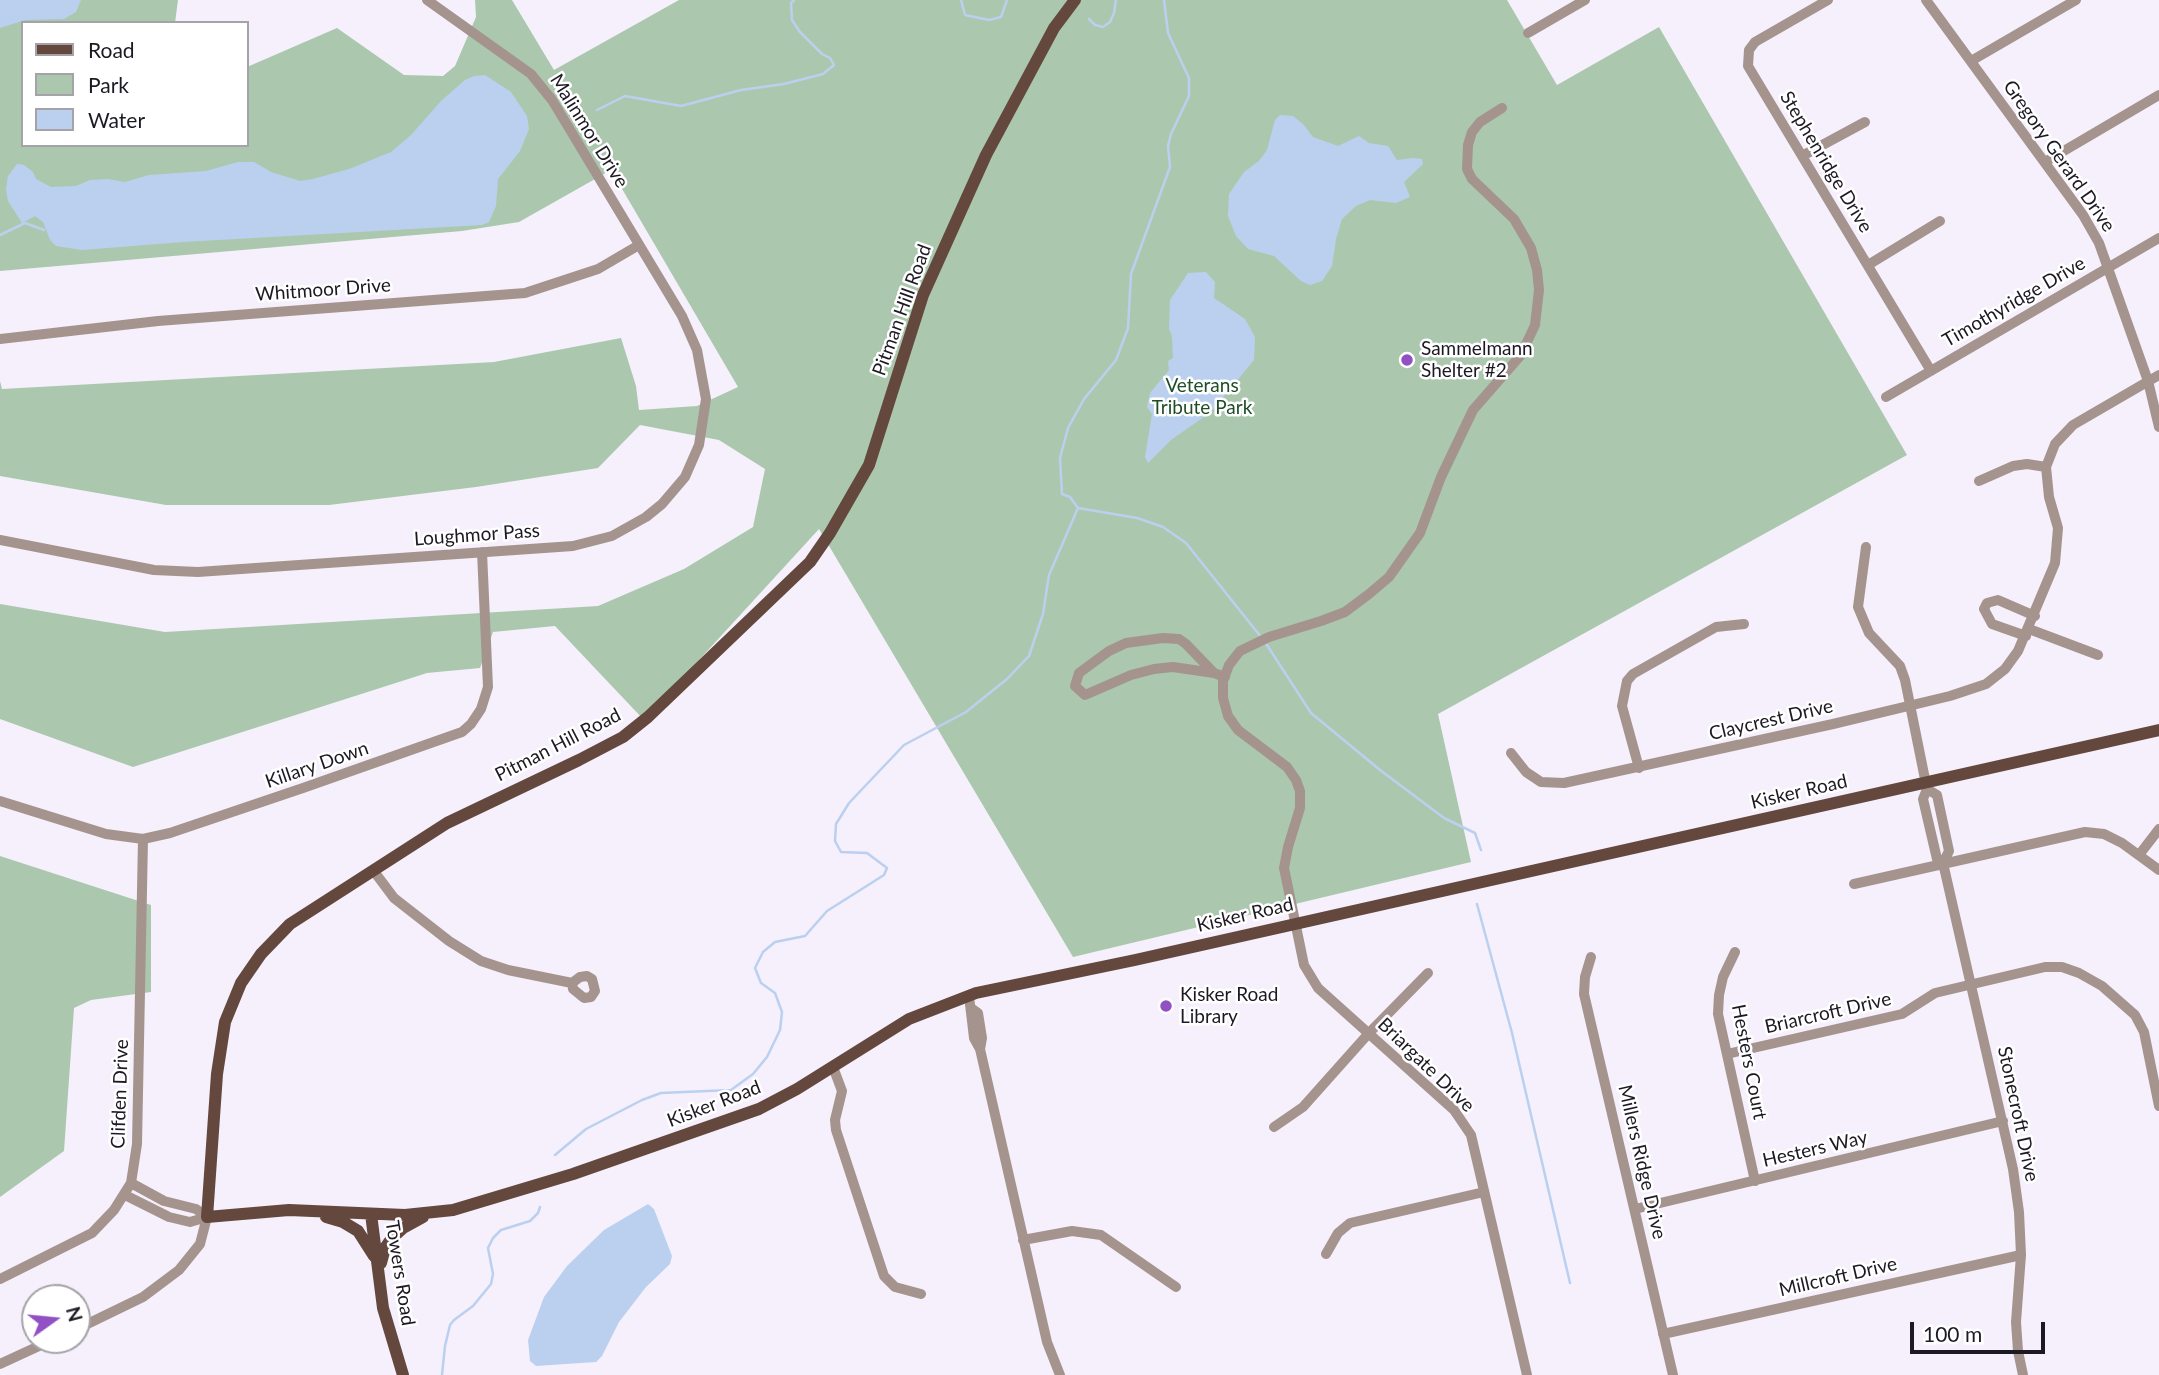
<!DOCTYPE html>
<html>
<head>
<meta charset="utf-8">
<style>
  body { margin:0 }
  #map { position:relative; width:2159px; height:1375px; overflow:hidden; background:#f5f0fc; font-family:Lato,sans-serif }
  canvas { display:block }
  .legend { position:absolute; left:21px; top:21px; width:228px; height:126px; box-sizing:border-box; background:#fff; border:2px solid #a5a3a7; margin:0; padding:9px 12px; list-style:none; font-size:21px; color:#1d1923 }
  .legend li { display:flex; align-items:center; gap:14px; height:35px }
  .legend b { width:35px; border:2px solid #a5a3a7 }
  .north { position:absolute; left:21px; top:1284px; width:70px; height:70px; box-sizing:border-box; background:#fff; border:2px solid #a5a3a7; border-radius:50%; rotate:75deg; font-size:19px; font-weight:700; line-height:28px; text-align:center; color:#1d1923 }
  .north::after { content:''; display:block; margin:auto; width:24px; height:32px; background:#9250c5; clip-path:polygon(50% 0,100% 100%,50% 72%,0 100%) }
  .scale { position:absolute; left:1910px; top:1322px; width:135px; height:32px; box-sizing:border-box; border:4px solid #1d1923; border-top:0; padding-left:9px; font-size:21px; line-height:24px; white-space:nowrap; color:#1d1923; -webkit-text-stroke:5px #fff; paint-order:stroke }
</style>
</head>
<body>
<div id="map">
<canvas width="2159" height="1375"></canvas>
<ul class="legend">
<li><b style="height:9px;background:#64483e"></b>Road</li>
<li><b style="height:19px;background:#abc8ae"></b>Park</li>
<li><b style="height:19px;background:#bbd0ef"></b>Water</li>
</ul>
<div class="north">N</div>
<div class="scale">100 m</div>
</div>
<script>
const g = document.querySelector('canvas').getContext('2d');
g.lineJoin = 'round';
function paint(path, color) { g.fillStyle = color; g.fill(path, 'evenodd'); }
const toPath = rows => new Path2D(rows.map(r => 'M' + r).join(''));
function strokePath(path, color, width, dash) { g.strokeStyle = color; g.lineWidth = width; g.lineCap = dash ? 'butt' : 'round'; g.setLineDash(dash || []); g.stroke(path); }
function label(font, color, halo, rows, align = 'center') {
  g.font = font + ' Lato,sans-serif'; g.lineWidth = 5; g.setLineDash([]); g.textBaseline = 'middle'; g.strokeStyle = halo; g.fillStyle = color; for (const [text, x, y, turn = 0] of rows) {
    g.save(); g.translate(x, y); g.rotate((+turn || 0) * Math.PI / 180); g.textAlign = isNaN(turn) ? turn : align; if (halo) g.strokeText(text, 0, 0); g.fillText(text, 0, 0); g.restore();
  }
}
paint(toPath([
  [0,0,178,0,175,23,23,23,23,145,247,145,247,67,337,28,404,75,443,76,455,66,476,17,475,0,512,0,554,70,679,0,1507,0,1557,85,1659,27,1907,455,1438,714,1471,862,1073,957,819,529,644,720,555,626,493,632,480,668,427,673,133,767,0,719,0,604,165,632,598,606,684,569,753,527,765,469,719,440,640,425,598,468,476,487,329,505,166,505,0,476,0,381,2,389,494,362,621,338,636,386,639,410,697,406,738,387,611,170,519,222,462,231,0,271],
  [0,856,151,905,151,992,91,1000,74,1008,64,1151,0,1197]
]), '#abc8ae');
paint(toPath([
  [0,0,81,0,76,12,64,19,25,20,0,28],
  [485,75,511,92,527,116,529,129,520,151,498,179,496,206,489,222,482,225,183,242,82,250,56,246,50,240,43,222,35,216,22,223,8,201,6,189,8,176,17,164,24,165,33,172,36,179,51,187,76,186,90,180,108,179,125,182,149,175,206,171,238,162,254,162,271,172,300,181,313,179,349,169,391,152,411,135,441,101,465,80,474,76],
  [1280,115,1293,116,1303,124,1313,137,1338,146,1359,136,1369,143,1388,146,1397,160,1413,158,1422,159,1423,164,1404,182,1410,197,1396,203,1370,200,1356,206,1342,219,1336,239,1332,266,1322,281,1310,285,1301,281,1274,256,1248,249,1236,236,1228,216,1229,194,1244,172,1259,161,1267,150,1275,120],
  [1206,272,1215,282,1214,298,1245,319,1255,337,1254,360,1211,412,1171,440,1148,463,1145,457,1152,414,1147,407,1150,393,1169,370,1168,361,1173,358,1172,336,1169,329,1170,300,1188,273],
  [648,1204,654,1209,672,1256,670,1264,646,1287,619,1322,602,1356,596,1362,536,1366,530,1361,528,1340,544,1297,567,1266,604,1230]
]), '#bbd0ef');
strokePath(toPath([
  [961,0,965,15,989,20,1001,17,1007,0],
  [1164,0,1168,33,1189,78,1189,96,1171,134,1168,146,1170,167,1131,274,1128,328,1116,360,1084,399,1068,428,1060,458,1062,494,1070,497,1078,508,1137,518,1163,527,1186,543,1261,637],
  [1089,19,1095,25,1103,27,1110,22,1114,13,1116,0],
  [597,110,625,96,681,106,741,90,784,84,823,74,834,65,830,58,822,54,800,32,792,20,791,3,794,0],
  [0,235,25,223,44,230],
  [1265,642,1311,713,1380,770,1444,818,1475,833,1481,850],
  [1477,904,1512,1033,1570,1283],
  [555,1155,586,1129,642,1100,661,1093,731,1090,753,1074,767,1057,780,1030,782,1012,775,993,761,983,755,968,763,952,775,942,805,936,827,911,884,875,887,868,867,853,841,852,835,841,836,824,849,803,904,745,966,712,1007,679,1029,656,1043,614,1049,575,1078,508],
  [442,1375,445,1346,450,1325,454,1320,473,1306,491,1284,493,1274,488,1248,493,1238,501,1230,530,1221,538,1213,540,1207]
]), '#bbd0ef', 2.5);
strokePath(toPath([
  [1828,0,1755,42,1749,50,1748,66,1931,371],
  [1926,0,2083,215,2099,243,2148,381,2159,427],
  [1528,33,1585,0],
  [1971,61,2076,0],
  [1502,108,1480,122,1472,132,1468,145,1467,169,1472,179,1514,219,1531,248,1537,270,1539,290,1535,325,1521,355,1473,410,1441,477,1420,533,1389,577,1369,594,1345,612,1321,621,1269,637,1240,651,1229,665,1223,681,1223,698,1228,716,1238,730,1287,767,1296,780,1300,791,1300,808,1288,847,1284,868,1304,965,1318,988,1454,1110,1471,1135,1527,1375],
  [1802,156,1865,122],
  [2045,162,2159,95],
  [1868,265,1940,221],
  [0,339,158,321,525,293,598,269,639,245],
  [1886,397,2159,238],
  [1979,481,2013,466,2027,464,2046,467],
  [0,540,154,570,198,572,573,546,612,536,646,517,662,504,685,477,699,445,706,399,697,350,682,316,569,128,552,100,531,74,427,0],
  [1866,547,1858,607,1869,633,1900,666,1905,680,1927,789,1923,799,1937,859,1943,863,2013,1169,2019,1212,2021,1255,2016,1322,2018,1351,2023,1375],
  [2029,629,2098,655],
  [2026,636,1992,624,1984,609,1987,603,1998,600,2035,616],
  [1214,673,1173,667,1154,669,1131,675,1085,695,1075,686,1079,673,1109,651,1126,643,1163,638,1179,639,1186,644,1214,673,1225,677],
  [1511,753,1526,772,1541,782,1564,783,1833,724,1950,696,1986,684,2005,669,2018,651,2055,563,2058,528,2049,497,2046,467,2055,444,2073,425,2159,375],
  [1639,768,1622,706,1627,681,1633,674,1716,627,1744,624],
  [1927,789,1937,795,1949,851,1943,863],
  [0,801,106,834,143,839,170,833,303,788,462,732,471,724,481,709,488,687,482,552],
  [2139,855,2159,829],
  [373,870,394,898,449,941,481,961,508,970,572,983,580,977,587,976,592,979,595,991,591,997,584,998,573,989,572,983],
  [1854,884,2085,832,2104,834,2122,843,2159,870],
  [1735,952,1723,977,1719,995,1718,1014,1755,1181],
  [1591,957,1585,977,1584,994,1673,1375],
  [969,996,974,1038,980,1049,1047,1342,1060,1375],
  [971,1008,978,1013,982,1038,980,1049],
  [1727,1054,1902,1014,1935,993,2045,967,2062,967,2079,973,2102,986,2135,1015,2144,1032,2159,1106],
  [833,1067,842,1091,835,1120,836,1130,884,1276,895,1287,921,1294],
  [1274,1127,1303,1107,1369,1033,1428,973],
  [131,1183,164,1201,196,1209,207,1217],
  [125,1195,169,1217,190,1222,207,1217],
  [1635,1209,2003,1121],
  [1023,1240,1072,1231,1101,1235,1176,1287],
  [1326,1254,1338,1233,1350,1223,1484,1192],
  [0,1279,92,1233,114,1210,131,1183,137,1144,143,839],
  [77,1329,143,1297,179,1270,200,1244,207,1217],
  [1663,1334,2021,1255],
  [0,1364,52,1340]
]), '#a5948e', 10);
strokePath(toPath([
  [1075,0,1054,28,986,155,923,295,869,465,830,533,810,562,648,717,623,737,579,760,447,823,290,924,261,954,241,983,225,1022,217,1074,207,1217,289,1210,405,1215,453,1210,573,1174,759,1109,797,1089,909,1019,976,993,1135,960,2159,730],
  [371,1214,383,1308,403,1375],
  [326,1217,343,1222,358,1231,374,1256],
  [381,1263,385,1248,392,1238,403,1228,423,1217]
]), '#64483e', 12);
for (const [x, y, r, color] of [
  [1407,360,7,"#9250c5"],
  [1166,1006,7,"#9250c5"]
]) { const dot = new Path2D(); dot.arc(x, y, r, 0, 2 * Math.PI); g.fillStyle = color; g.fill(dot); strokePath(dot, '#fff', 2.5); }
label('19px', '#1d1923', '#fff', [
  ["Malinmor Drive",589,131,58],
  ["Gregory Gerard Drive",2059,156,55],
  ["Stephenridge Drive",1826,162,59],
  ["Whitmoor Drive",323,290,-4],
  ["Timothyridge Drive",2014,302,-30],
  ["Pitman Hill Road",902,310,-70],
  ["Loughmor Pass",477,535,-4],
  ["Claycrest Drive",1771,720,-13],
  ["Pitman Hill Road",558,745,-27],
  ["Killary Down",317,765,-19],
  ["Kisker Road",1799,792,-13],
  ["Kisker Road",1245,915,-13],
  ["Briarcroft Drive",1828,1013,-13],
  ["Hesters Court",1749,1062,79],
  ["Briargate Drive",1426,1065,44],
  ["Clifden Drive",120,1094,-88],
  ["Kisker Road",714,1104,-21],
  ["Stonecroft Drive",2018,1114,78],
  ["Hesters Way",1815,1149,-13],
  ["Millers Ridge Drive",1642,1162,77],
  ["Towers Road",400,1273,81],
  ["Millcroft Drive",1838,1277,-13]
]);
label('19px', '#1d1923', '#fff', [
  ["Sammelmann",1421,349],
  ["Shelter #2",1421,371],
  ["Kisker Road",1180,995],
  ["Library",1180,1017]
], 'left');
label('19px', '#1e4d28', '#fff', [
  ["Veterans",1202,386],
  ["Tribute Park",1202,408]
]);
</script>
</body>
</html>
